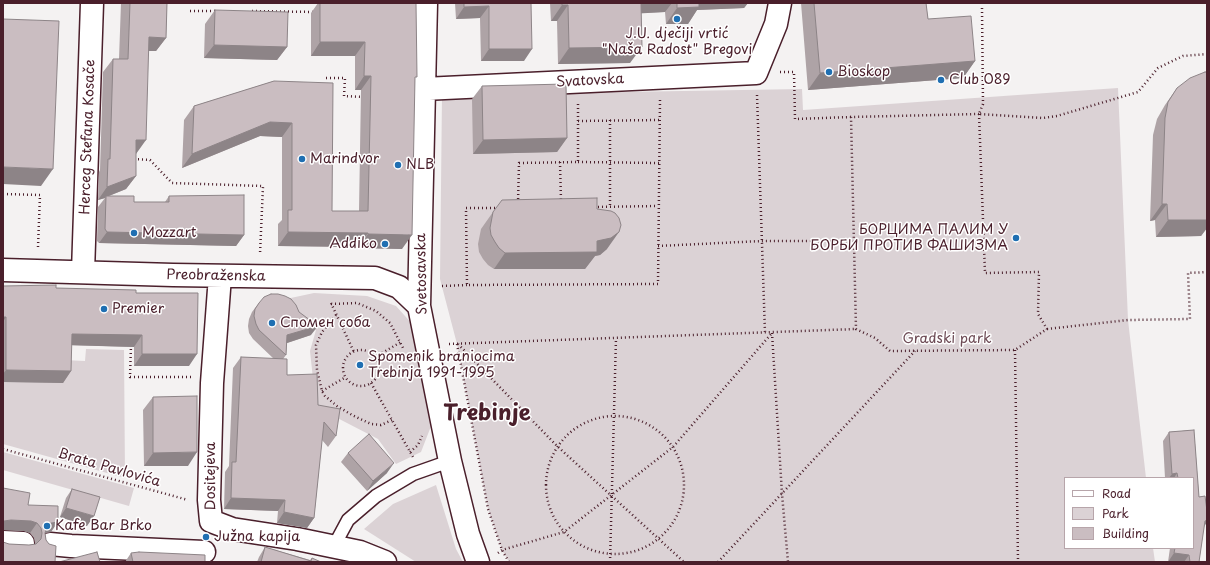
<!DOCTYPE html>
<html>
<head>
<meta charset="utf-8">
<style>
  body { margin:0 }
  #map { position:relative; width:1210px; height:565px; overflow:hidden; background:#f4f2f2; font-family:"Playpen Sans",sans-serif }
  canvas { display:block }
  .frame { position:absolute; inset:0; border:4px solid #4a1f2b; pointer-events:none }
  .legend { position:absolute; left:1064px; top:477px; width:130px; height:72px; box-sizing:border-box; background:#fff; border:1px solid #b7a5aa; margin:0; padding:5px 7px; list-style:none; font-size:12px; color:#4a1f2b }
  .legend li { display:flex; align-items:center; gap:8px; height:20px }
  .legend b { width:20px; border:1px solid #b7a5aa }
</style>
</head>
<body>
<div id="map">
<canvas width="1210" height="565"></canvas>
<div class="frame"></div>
<ul class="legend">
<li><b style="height:5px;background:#fff"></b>Road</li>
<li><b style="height:11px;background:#dbd2d5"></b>Park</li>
<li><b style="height:11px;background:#cabdc1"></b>Building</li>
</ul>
</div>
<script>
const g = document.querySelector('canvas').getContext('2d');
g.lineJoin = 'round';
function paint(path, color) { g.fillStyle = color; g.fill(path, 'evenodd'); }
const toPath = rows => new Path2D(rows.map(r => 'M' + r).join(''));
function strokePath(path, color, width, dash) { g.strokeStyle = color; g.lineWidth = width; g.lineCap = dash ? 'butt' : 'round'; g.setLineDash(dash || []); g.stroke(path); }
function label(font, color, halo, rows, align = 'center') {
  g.font = font + ' "Playpen Sans",sans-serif'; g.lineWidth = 3; g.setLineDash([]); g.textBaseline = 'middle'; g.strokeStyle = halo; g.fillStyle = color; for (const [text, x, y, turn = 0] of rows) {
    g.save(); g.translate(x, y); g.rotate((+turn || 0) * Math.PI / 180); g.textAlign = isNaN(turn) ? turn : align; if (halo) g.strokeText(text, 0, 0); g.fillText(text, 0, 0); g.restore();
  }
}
paint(toPath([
  [1118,88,1128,320,1146,478,1065,478,1065,548,1153,548,1155,562,509,562,502,550,488,509,457,344,440,279,442,95,802,89,803,110],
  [314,293,367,296,396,306,414,326,433,421,421,452,396,464,378,439,316,407,310,351,316,330,297,318,286,299],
  [86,349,124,350,125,478,3,444,3,382,63,383,63,360,85,361],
  [3,452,134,488,129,506,3,470],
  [436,485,456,549,463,562,416,562,364,529,393,504]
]), '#dbd2d5');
const lane = toPath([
  [334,546,348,520,376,496,413,474,450,461]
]);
const street = toPath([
  [426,3,419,306,450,461,468,534,478,562],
  [424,89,756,73,776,24,780,3],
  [3,270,173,275,375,278,399,287,419,306],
  [83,272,92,3],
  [220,276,212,383,209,500,211,521,232,529,297,539,360,552,385,562],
  [3,542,23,543],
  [50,544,71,546,204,552]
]);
strokePath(lane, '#4a1f2b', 15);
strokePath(street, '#4a1f2b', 25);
strokePath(toPath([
  [982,8,983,104,979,114,1043,118,1057,116,1138,92,1158,68,1183,56,1207,54],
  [190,11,217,11],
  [252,11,315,12],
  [780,72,794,72,795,119,851,117],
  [326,78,345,78,344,96,363,97],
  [757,95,765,333],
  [979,114,985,273,1039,272,1038,314,1047,329,1015,350,890,351,875,338,856,329,851,117,979,114],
  [610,120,610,206],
  [578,121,660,120],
  [134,159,150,160,172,183,263,186,260,254],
  [560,162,561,201],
  [578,162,659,163],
  [3,194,40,195,38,247],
  [518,203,519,163,578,162,578,104],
  [594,207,658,206],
  [499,208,466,208,467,285,658,284,660,100],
  [658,246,762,241,854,241],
  [442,286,467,285],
  [331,303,354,352],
  [331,304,357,303,376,311,390,323,403,348],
  [336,315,322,332,316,345,317,370,322,391,325,396,337,406,352,415,371,424,381,425,392,420],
  [1047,329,1128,320,1190,319,1188,273,1207,272],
  [772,333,782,494,788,562],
  [449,344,856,329],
  [457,344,488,509,502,550,509,562],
  [458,344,557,446,684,562],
  [131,345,130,377,191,377],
  [1015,350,1018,562],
  '343 368a18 18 0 1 1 36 0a18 18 0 1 1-36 0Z',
  [375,357,401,342],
  [371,383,413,457],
  [322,391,346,377],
  '546 485a69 69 0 1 1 138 0a69 69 0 1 1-138 0Z',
  [3,449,188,500],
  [410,452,418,445,422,436],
  [498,553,502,550,564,532,673,447,772,333],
  [610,562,616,338],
  [718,562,915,351]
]), '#4a1f2b', 2.5, [1, 3]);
strokePath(lane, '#fff', 12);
strokePath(street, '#fff', 22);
paint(toPath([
  [121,3,167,3,166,38,156,51,148,51,136,154,136,176,126,189,109,196,134,202,165,202,169,196,244,235,236,246,99,243,97,241,98,207,105,198,98,200,99,172,100,170,103,72,113,59,119,59],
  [318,3,416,3,415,80,402,249,358,248,358,247,278,246,278,224,282,220,282,137,260,136,182,168,184,120,194,106,274,81,332,211,359,211,361,90,355,90,355,56,311,56,311,13],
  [455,3,531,3,524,61,481,61,480,18,456,19],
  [550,3,748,3,744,8,697,10,688,24,666,24,665,12,641,13,630,63,558,64,557,21,551,21],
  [801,3,926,3,928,19,975,61,963,78,808,90],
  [215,10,287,47,277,60,204,58,205,24],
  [1207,72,1207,228,1201,236,1156,237,1155,220,1150,221,1153,135,1157,119,1165,105,1177,88],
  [482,86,567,138,557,152,473,154,472,99],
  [597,209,607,249,600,255,595,256,585,269,494,269,488,265,483,259,479,252,478,244,481,229,493,212],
  [3,286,56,288,136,293,189,366,134,366,134,347,71,345,71,371,63,383,3,382],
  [259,303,299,312,311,335,287,343,286,355,283,359,287,375,318,405,336,436,328,447,322,440,314,518,307,528,277,523,278,511,224,509,225,472,229,466,233,368,241,357,274,359,253,339,249,333,248,326,249,319,252,312],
  [153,397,188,466,144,466,143,410],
  [1194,430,1199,497,1205,496,1207,511,1207,522,1204,526,1199,562,1168,562,1170,548,1193,548,1193,478,1165,478,1163,441,1169,432],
  [348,453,387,473,367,491,341,462],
  [3,488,28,505,51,532,45,533,46,540,55,562,4,543,9,544,29,545,35,544,35,543,34,538,30,533,24,531,3,530],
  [72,489,87,526,60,517,66,498],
  [265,547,310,560,312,558,321,562,257,562,259,557],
  [131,553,205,562,125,562]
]), '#aea3a6');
paint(toPath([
  [637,3,672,3,665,12,630,14],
  [693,3,748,3,744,8,697,10,688,24,666,24,677,8],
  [1035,3,1063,3,1034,4],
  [562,5,568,5,557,21,551,21],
  [489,6,480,18,456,19,464,7],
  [149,37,166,38,156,51,139,51],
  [320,42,365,42,355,56,311,56],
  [214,45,287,47,277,60,204,58],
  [642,47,630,63,558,64,569,48],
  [489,49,532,49,524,61,481,61],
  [975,61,963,78,808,90,820,73],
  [364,76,371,76,361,90,355,90],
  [270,122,292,123,282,137,260,136,182,168,192,154],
  [567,138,557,152,473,154,483,140],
  [136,140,146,140,136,154],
  [3,167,53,169,41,186,3,184],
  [136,176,126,189,106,197,106,196,105,198,98,200,107,187],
  [1162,204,1167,204,1155,220,1150,221],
  [1168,220,1207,220,1207,228,1201,236,1156,237],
  [107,232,244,235,236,246,99,243],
  [288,232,368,233,358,247,278,246],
  [619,232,607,249,600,255,595,256,585,269,494,269,505,253,597,241],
  [368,234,412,235,402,249,358,248],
  [3,317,6,317,3,322],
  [318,326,311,335,281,345,287,335],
  [72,334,142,335,134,347,63,345],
  [142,354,197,354,189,366,134,366],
  [6,370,71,371,63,383,3,382,3,374],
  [197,452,188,466,144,466,153,453],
  [394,463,387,473,367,491,373,481],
  [1177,473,1174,478,1169,478,1172,474],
  [231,498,285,500,278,511,224,509],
  [66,508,94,516,87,526,60,517],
  [284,512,314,518,307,528,277,523],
  [11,520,31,521,37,523,30,533,24,531,3,530,3,522,4,521],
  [1207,520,1207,522,1202,530,1205,521],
  [58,522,51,532,44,533,47,526,51,523],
  [1174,553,1189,555,1184,562,1168,562]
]), '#8d8487');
const building = toPath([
  [130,3,167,3,166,38,149,37,146,140,136,140,136,176,107,187,108,159,110,159,113,59,128,59,130,3],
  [320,3,416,3,417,77,415,77,412,235,368,234,368,233,288,232,288,210,292,210,292,123,270,122,192,154,194,106,274,81,333,83,332,211,368,211,371,76,364,76,365,42,320,42,320,3],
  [464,3,531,3,532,49,489,49,489,6,464,7,464,3],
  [562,3,641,3,642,47,569,48,568,5,562,5,562,3],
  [677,3,699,3,699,7,677,8,677,3],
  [814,3,926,3,928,19,971,16,975,61,820,73,814,3],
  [215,10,288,12,287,47,214,45,215,10],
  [3,19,59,21,53,169,3,167,3,19],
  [1205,72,1207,72,1207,220,1168,220,1167,204,1162,204,1165,118,1168,102,1177,88,1190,78,1205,72],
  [566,84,567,138,483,140,482,86,566,84],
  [244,195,244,235,107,232,105,229,106,196,134,196,134,202,169,202,169,196,244,195],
  [597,198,597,209,611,211,615,213,619,218,621,225,619,232,611,238,597,241,597,252,505,253,499,248,495,242,491,235,490,228,493,212,502,200,597,198],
  [56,285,56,288,136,290,136,293,198,293,197,354,142,354,142,335,72,334,71,371,6,370,6,317,3,317,3,286,56,285],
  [271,294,278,294,285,296,291,299,296,305,299,312,318,326,287,335,286,355,259,330,256,324,254,316,255,309,259,303,264,297,271,294],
  [241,357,287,359,287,375,317,374,318,405,340,409,336,436,324,422,314,518,284,512,285,500,231,498,232,462,236,462,241,357],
  [197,396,197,452,153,453,153,397,197,396],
  [1194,430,1199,497,1205,496,1207,511,1207,520,1205,521,1199,562,1190,562,1189,555,1174,553,1175,548,1193,548,1193,478,1178,478,1177,473,1172,474,1169,432,1194,430],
  [369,434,394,463,373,481,348,453,369,434],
  [3,488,30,493,28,505,58,506,58,522,51,523,47,526,45,533,46,540,49,544,56,546,55,562,3,562,3,542,9,544,29,545,36,544,41,539,42,533,41,528,37,523,31,521,11,520,4,521,3,522,3,488],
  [72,489,100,497,94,516,66,508,72,489],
  [265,547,311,561,312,558,321,562,261,562,265,547],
  [97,552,100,562,59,562,97,552],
  [139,552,205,555,205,562,133,562,131,553,139,552]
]);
paint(building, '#cabdc1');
strokePath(building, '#8d8487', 1);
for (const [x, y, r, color] of [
  [677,19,4,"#1f6fb2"],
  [829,72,4,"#1f6fb2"],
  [941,80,4,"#1f6fb2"],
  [302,159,4,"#1f6fb2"],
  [398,165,4,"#1f6fb2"],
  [134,233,4,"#1f6fb2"],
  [1016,238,4,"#1f6fb2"],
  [385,244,4,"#1f6fb2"],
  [104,309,4,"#1f6fb2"],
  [272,323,4,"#1f6fb2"],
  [360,365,4,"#1f6fb2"],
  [47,526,4,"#1f6fb2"],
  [206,537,4,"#1f6fb2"]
]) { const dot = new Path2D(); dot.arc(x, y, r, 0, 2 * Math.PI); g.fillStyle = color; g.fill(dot); strokePath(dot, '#fff', 1.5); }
label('14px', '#4a1f2b', '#fff', [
  ["J.U. dječiji vrtić",677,34,"center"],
  ["\"Naša Radost\" Bregovi",677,50,"center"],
  ["Bioskop",837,72],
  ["Club 089",949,80],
  ["Marindvor",310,159],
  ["NLB",406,165],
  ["БОРЦИМА ПАЛИМ У",1008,230,"right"],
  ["БОРБИ ПРОТИВ ФАШИЗМА",1008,246,"right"],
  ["Mozzart",142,233],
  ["Addiko",377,244,"right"],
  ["Premier",112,309],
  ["Спомен соба",280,323],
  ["Spomenik braniocima",368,357],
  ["Trebinja 1991-1995",368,373],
  ["Kafe Bar Brko",55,526],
  ["Južna kapija",214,537]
], 'left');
label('14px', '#4a1f2b', '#fff', [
  ["Svatovska",590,81,-3],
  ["Herceg Stefana Kosače",88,137,-88],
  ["Svetosavska",422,274,-91],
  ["Preobraženska",216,276,1],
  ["Brata Pavlovića",109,468,16],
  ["Dositejeva",211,476,-90]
]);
label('14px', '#6e4c56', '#fff', [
  ["Gradski park",947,339]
]);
label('bold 22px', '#4a1f2b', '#fff', [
  ["Trebinje",487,414]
]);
</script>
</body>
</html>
